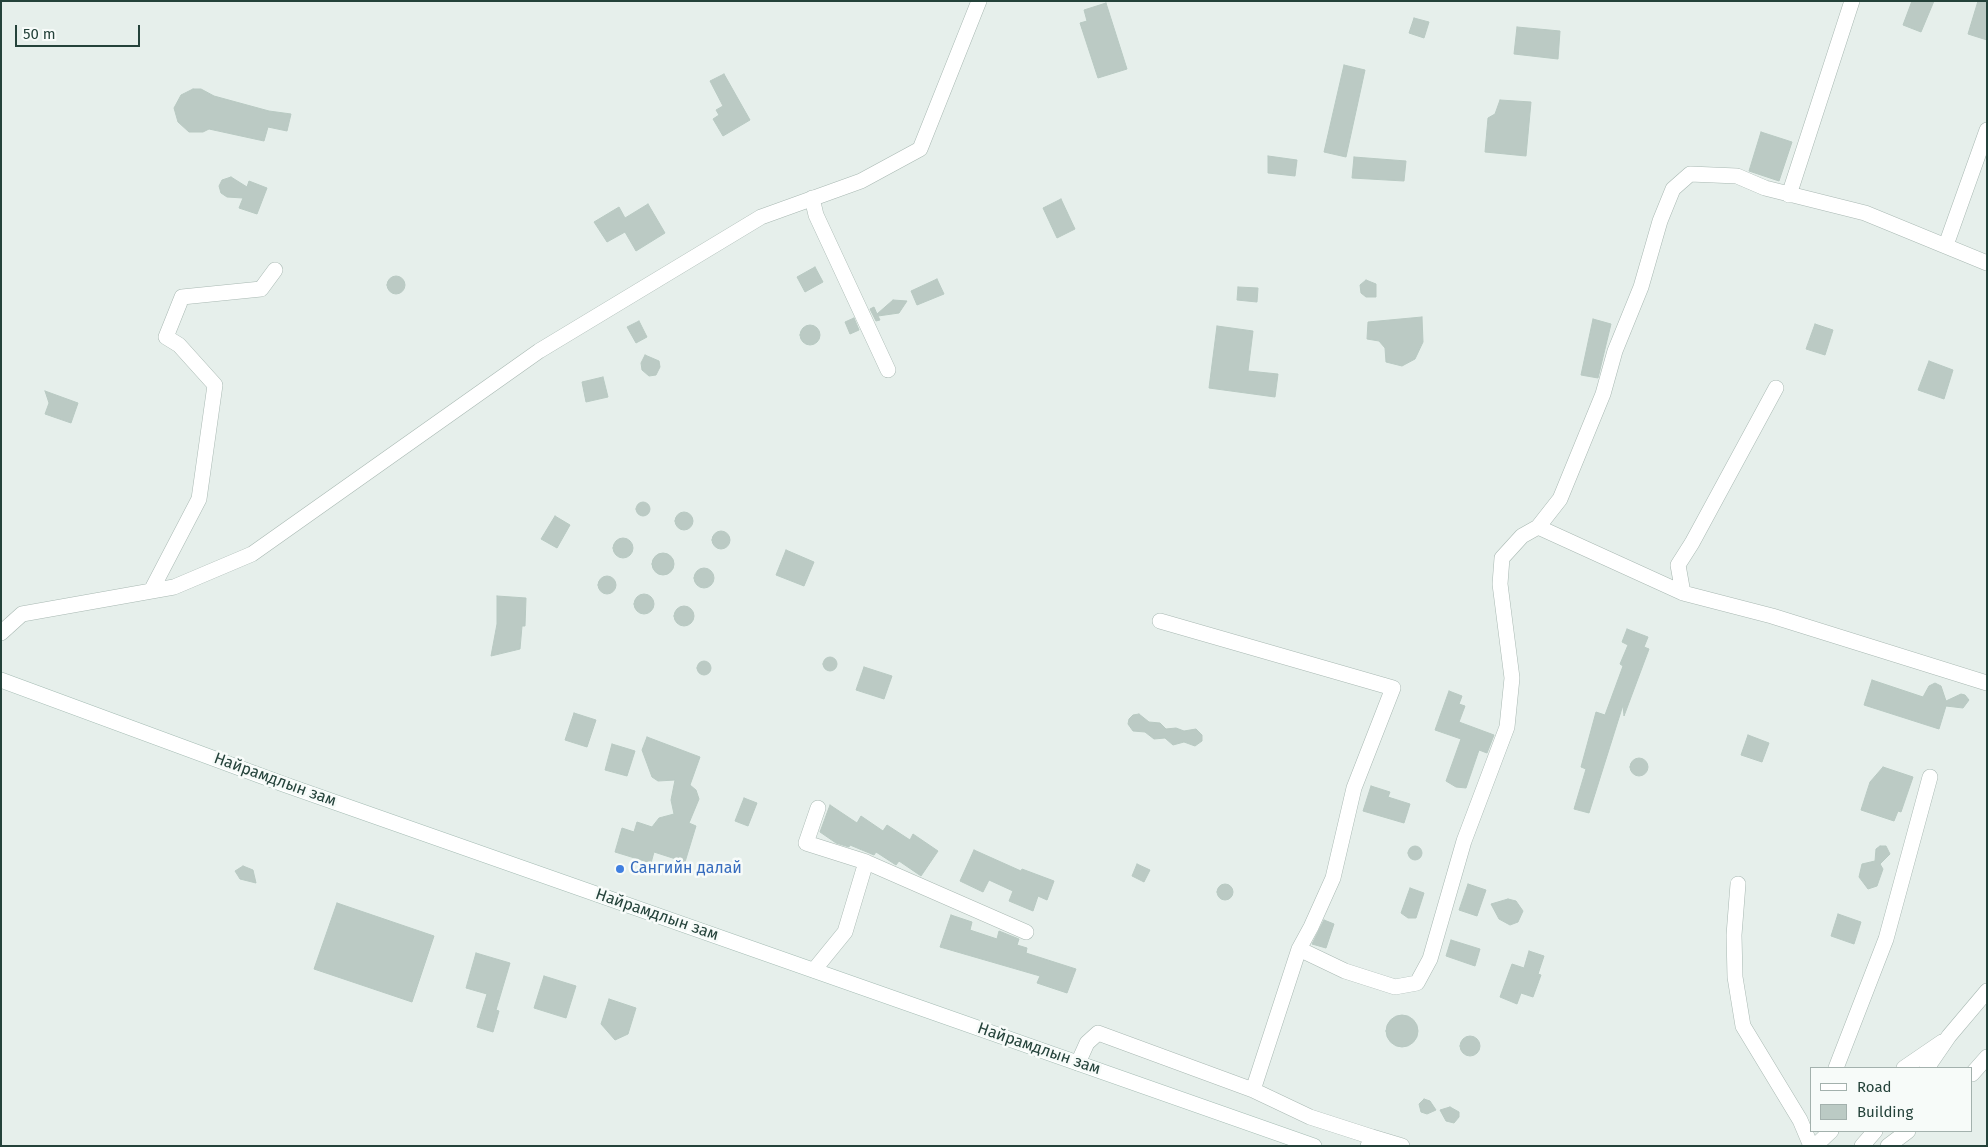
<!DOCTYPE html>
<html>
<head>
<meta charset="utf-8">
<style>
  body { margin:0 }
  #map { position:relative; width:1988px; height:1147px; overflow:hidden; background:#e6efeb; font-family:"Fira Sans",sans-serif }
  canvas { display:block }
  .frame { position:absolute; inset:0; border:2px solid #24423a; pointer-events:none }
  .legend { position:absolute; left:1810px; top:1067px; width:162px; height:65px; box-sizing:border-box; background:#f7fbf9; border:1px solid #a3b1ad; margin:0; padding:6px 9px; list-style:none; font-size:15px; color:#24423a }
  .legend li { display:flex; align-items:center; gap:10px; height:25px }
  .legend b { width:25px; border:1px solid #a3b1ad }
  .scale { position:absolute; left:15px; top:25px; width:125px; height:22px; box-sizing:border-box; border:2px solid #24423a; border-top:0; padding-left:6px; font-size:15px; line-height:18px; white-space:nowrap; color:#24423a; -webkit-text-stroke:4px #f7fbf9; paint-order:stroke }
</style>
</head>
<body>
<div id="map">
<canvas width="1988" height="1147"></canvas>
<div class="frame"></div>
<ul class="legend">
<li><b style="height:6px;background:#fff"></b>Road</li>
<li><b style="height:14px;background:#bbcac4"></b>Building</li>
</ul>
<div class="scale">50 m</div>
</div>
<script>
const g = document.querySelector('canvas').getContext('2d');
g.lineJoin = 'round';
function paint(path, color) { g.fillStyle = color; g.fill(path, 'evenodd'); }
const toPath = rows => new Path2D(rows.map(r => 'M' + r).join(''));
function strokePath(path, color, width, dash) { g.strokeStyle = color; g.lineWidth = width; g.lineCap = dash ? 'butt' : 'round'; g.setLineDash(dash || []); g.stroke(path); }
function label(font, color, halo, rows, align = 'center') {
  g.font = font + ' "Fira Sans",sans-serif'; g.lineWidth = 5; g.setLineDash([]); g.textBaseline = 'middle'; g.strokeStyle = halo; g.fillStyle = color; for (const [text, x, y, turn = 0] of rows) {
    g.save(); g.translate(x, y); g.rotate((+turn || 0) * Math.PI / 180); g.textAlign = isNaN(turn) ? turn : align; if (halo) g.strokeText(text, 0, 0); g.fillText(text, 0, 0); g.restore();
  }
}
const building = toPath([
  [1912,1,1934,1,1921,32,1903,25,1912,1],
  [1978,1,1987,1,1987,40,1968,34,1978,1],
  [1106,3,1127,69,1098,78,1080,23,1087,21,1084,10,1106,3],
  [1414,18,1429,22,1424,38,1409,33,1414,18],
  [1517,27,1560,31,1558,59,1514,54,1517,27],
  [1344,65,1365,70,1346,157,1324,152,1344,65],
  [724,74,750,120,723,136,713,119,719,115,716,110,723,106,710,81,724,74],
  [193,89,201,89,214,96,269,111,291,114,287,131,268,127,264,141,209,129,203,132,189,132,178,122,174,108,181,95,193,89],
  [1500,100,1531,102,1526,156,1485,152,1488,118,1495,114,1500,100],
  [1761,132,1792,142,1779,181,1749,171,1761,132],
  [1268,156,1297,160,1295,176,1268,173,1268,156],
  [1354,157,1406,161,1404,181,1352,178,1354,157],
  [231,177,247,187,249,181,267,188,257,214,239,208,243,198,227,197,221,193,219,186,222,180,231,177],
  [1061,199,1075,229,1057,238,1043,208,1061,199],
  [648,204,665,233,636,251,625,232,607,242,594,222,619,207,625,218,648,204],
  [815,267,823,282,805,292,797,277,815,267],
  '387 285a9 9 0 1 1 18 0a9 9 0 1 1-18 0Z',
  [937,279,944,294,917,305,911,291,937,279],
  [1366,280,1376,284,1376,297,1366,297,1361,293,1360,285,1366,280],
  [1238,287,1258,288,1257,302,1237,300,1238,287],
  [893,300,907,301,899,313,878,316,880,320,876,321,870,309,874,307,877,314,893,300],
  [1422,317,1423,342,1415,359,1402,366,1386,362,1385,348,1379,341,1367,339,1368,322,1422,317],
  [854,318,859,330,850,334,845,322,854,318],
  [1593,319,1611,324,1598,378,1581,375,1593,319],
  [639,321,647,337,636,343,627,327,639,321],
  [1815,324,1833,330,1825,355,1806,349,1815,324],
  '800 335a10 10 0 1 1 20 0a10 10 0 1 1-20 0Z',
  [1217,326,1253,331,1248,371,1278,374,1275,397,1209,388,1217,326],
  [645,355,659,361,660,367,656,375,649,376,642,370,641,363,645,355],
  [1929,361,1953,370,1944,399,1918,390,1929,361],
  [603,377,608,397,586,402,582,382,603,377],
  [45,391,78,403,71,423,45,414,49,403,45,391],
  '636 509a7 7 0 1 1 14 0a7 7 0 1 1-14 0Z',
  '675 521a9 9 0 1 1 18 0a9 9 0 1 1-18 0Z',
  [555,516,570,525,557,548,541,539,555,516],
  '712 540a9 9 0 1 1 18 0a9 9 0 1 1-18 0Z',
  '613 548a10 10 0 1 1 20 0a10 10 0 1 1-20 0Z',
  [786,550,814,562,804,586,776,575,786,550],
  '652 564a11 11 0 1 1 22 0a11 11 0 1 1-22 0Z',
  '694 578a10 10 0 1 1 20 0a10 10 0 1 1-20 0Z',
  '598 585a9 9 0 1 1 18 0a9 9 0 1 1-18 0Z',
  '634 604a10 10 0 1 1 20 0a10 10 0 1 1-20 0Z',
  [497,596,526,598,525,626,522,626,520,649,491,656,497,624,497,596],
  '674 616a10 10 0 1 1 20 0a10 10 0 1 1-20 0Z',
  [1627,629,1648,637,1644,647,1649,649,1624,716,1623,705,1589,813,1574,809,1586,769,1581,767,1596,712,1605,715,1623,666,1620,664,1628,645,1622,642,1627,629],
  '823 664a7 7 0 1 1 14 0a7 7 0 1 1-14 0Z',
  '697 668a7 7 0 1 1 14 0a7 7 0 1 1-14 0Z',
  [864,667,892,676,884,699,856,690,864,667],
  [1872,680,1923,697,1929,686,1935,683,1941,686,1946,701,1961,694,1965,695,1969,700,1963,708,1946,706,1939,729,1864,705,1872,680],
  [1449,691,1462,696,1459,704,1465,706,1459,722,1494,735,1487,753,1479,750,1466,788,1456,787,1446,781,1461,739,1435,730,1449,691],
  [574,713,596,720,587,747,565,740,574,713],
  [1139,714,1149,722,1160,723,1166,729,1176,728,1184,731,1196,729,1202,735,1202,741,1195,746,1184,742,1173,745,1165,738,1154,739,1145,732,1133,731,1128,724,1129,719,1133,715,1139,714],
  [1748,735,1769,743,1762,762,1741,755,1748,735],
  [647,737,700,757,690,785,696,790,699,799,689,823,696,826,685,862,654,852,651,863,615,852,622,828,634,832,637,822,652,827,659,818,674,814,671,800,675,780,658,781,652,777,642,750,647,737],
  [612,744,635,751,627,776,605,770,612,744],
  '1630 767a9 9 0 1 1 18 0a9 9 0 1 1-18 0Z',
  [1883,767,1913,777,1901,812,1898,811,1894,821,1861,810,1870,782,1883,767],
  [1371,786,1390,792,1388,797,1410,804,1404,823,1363,811,1371,786],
  [744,798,757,803,748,826,735,821,744,798],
  [830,805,857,823,861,816,883,831,887,825,910,840,913,834,938,851,921,876,899,861,896,865,876,852,874,855,850,845,849,847,836,843,820,832,830,805],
  '1408 853a7 7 0 1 1 14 0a7 7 0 1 1-14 0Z',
  [1880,846,1886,846,1890,854,1880,864,1883,869,1877,886,1868,889,1859,877,1862,864,1875,861,1876,849,1880,846],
  [974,850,1021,871,1022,869,1054,881,1047,900,1038,896,1033,911,1009,901,1013,891,989,880,983,892,960,881,974,850],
  [1137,864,1150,870,1144,882,1132,876,1137,864],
  [243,866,253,870,256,883,240,879,235,871,243,866],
  [1468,884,1486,890,1477,916,1459,910,1468,884],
  '1217 892a8 8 0 1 1 16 0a8 8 0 1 1-16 0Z',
  [1410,888,1424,893,1416,918,1408,918,1401,913,1410,888],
  [1508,899,1516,901,1523,911,1518,922,1510,925,1499,919,1491,904,1508,899],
  [337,903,434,936,412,1002,314,969,337,903],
  [1838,914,1861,922,1854,944,1831,936,1838,914],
  [951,915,972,922,970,930,997,939,999,931,1019,939,1017,945,1027,948,1026,953,1076,969,1067,993,1037,983,1040,976,940,947,951,915],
  [1324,920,1334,924,1326,948,1312,944,1324,920],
  [1451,940,1480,949,1475,966,1446,956,1451,940],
  [1529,951,1544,956,1538,974,1541,975,1533,997,1521,993,1517,1004,1500,997,1512,964,1524,968,1529,951],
  [476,953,510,963,496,1010,499,1011,493,1032,477,1027,487,994,466,988,476,953],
  [544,976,576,986,566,1018,534,1008,544,976],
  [609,999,636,1008,628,1034,615,1040,601,1024,609,999],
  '1386 1031a16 16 0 1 1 32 0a16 16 0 1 1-32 0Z',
  '1460 1046a10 10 0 1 1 20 0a10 10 0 1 1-20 0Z',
  [1424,1099,1430,1101,1436,1110,1427,1114,1421,1112,1419,1104,1424,1099],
  [1450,1107,1459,1112,1459,1117,1454,1123,1446,1121,1440,1110,1450,1107]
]);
paint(building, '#bbcac4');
strokePath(building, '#b8c9c2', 1);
const street = toPath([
  [1789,195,1852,1],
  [812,198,816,215,888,370],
  [1946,245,1987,130],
  [1538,527,1683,593,1772,616,1987,683],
  [151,591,199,499,215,385,179,345,166,337,182,297,261,289,275,270],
  [1683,593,1678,565,1692,543,1776,388],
  [1160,621,1393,688,1354,788,1333,878,1311,927,1299,949,1253,1090],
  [1,633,22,614,174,587,252,554,539,351,761,217,861,181,920,149,979,1],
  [818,808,806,843,866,862,1026,932],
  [1738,884,1734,935,1735,977,1743,1026,1800,1120,1811,1146],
  [1299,949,1345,971,1395,987,1417,983,1430,959,1464,841,1507,727,1512,678,1500,584,1502,558,1522,536,1538,527,1560,499,1603,394,1615,351,1641,287,1660,221,1673,189,1690,174,1737,176,1765,188,1865,213,1987,263],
  [814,970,845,932,866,862],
  [1078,1063,1087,1043,1098,1033,1253,1090,1310,1117,1372,1137,1368,1146],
  [1836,1068,1886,939,1930,777],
  [1904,1068,1942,1042],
  [1927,1068,1949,1036,1987,991],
  [1972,1074,1987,1057],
  [1372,1137,1402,1146],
  [1815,1146,1831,1131],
  [1862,1146,1875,1131],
  [1888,1146,1908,1131]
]);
const secondary = toPath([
  [1,680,283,784,1314,1146]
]);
strokePath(street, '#a8b8b2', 16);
strokePath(secondary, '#a4bbb3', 16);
strokePath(street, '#fff', 15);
strokePath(secondary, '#fff', 15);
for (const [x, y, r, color] of [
  [620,869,5,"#3f7fe0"]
]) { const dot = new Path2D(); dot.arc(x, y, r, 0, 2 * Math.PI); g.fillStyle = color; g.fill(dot); strokePath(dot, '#f7fbf9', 2); }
label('16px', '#24423a', '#f7fbf9', [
  ["Найрамдлын зам",275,780,20],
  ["Найрамдлын зам",657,915,19],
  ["Найрамдлын зам",1039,1049,19]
]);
label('16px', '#366cbe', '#f7fbf9', [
  ["Сангийн далай",630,869]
], 'left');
</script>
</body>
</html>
